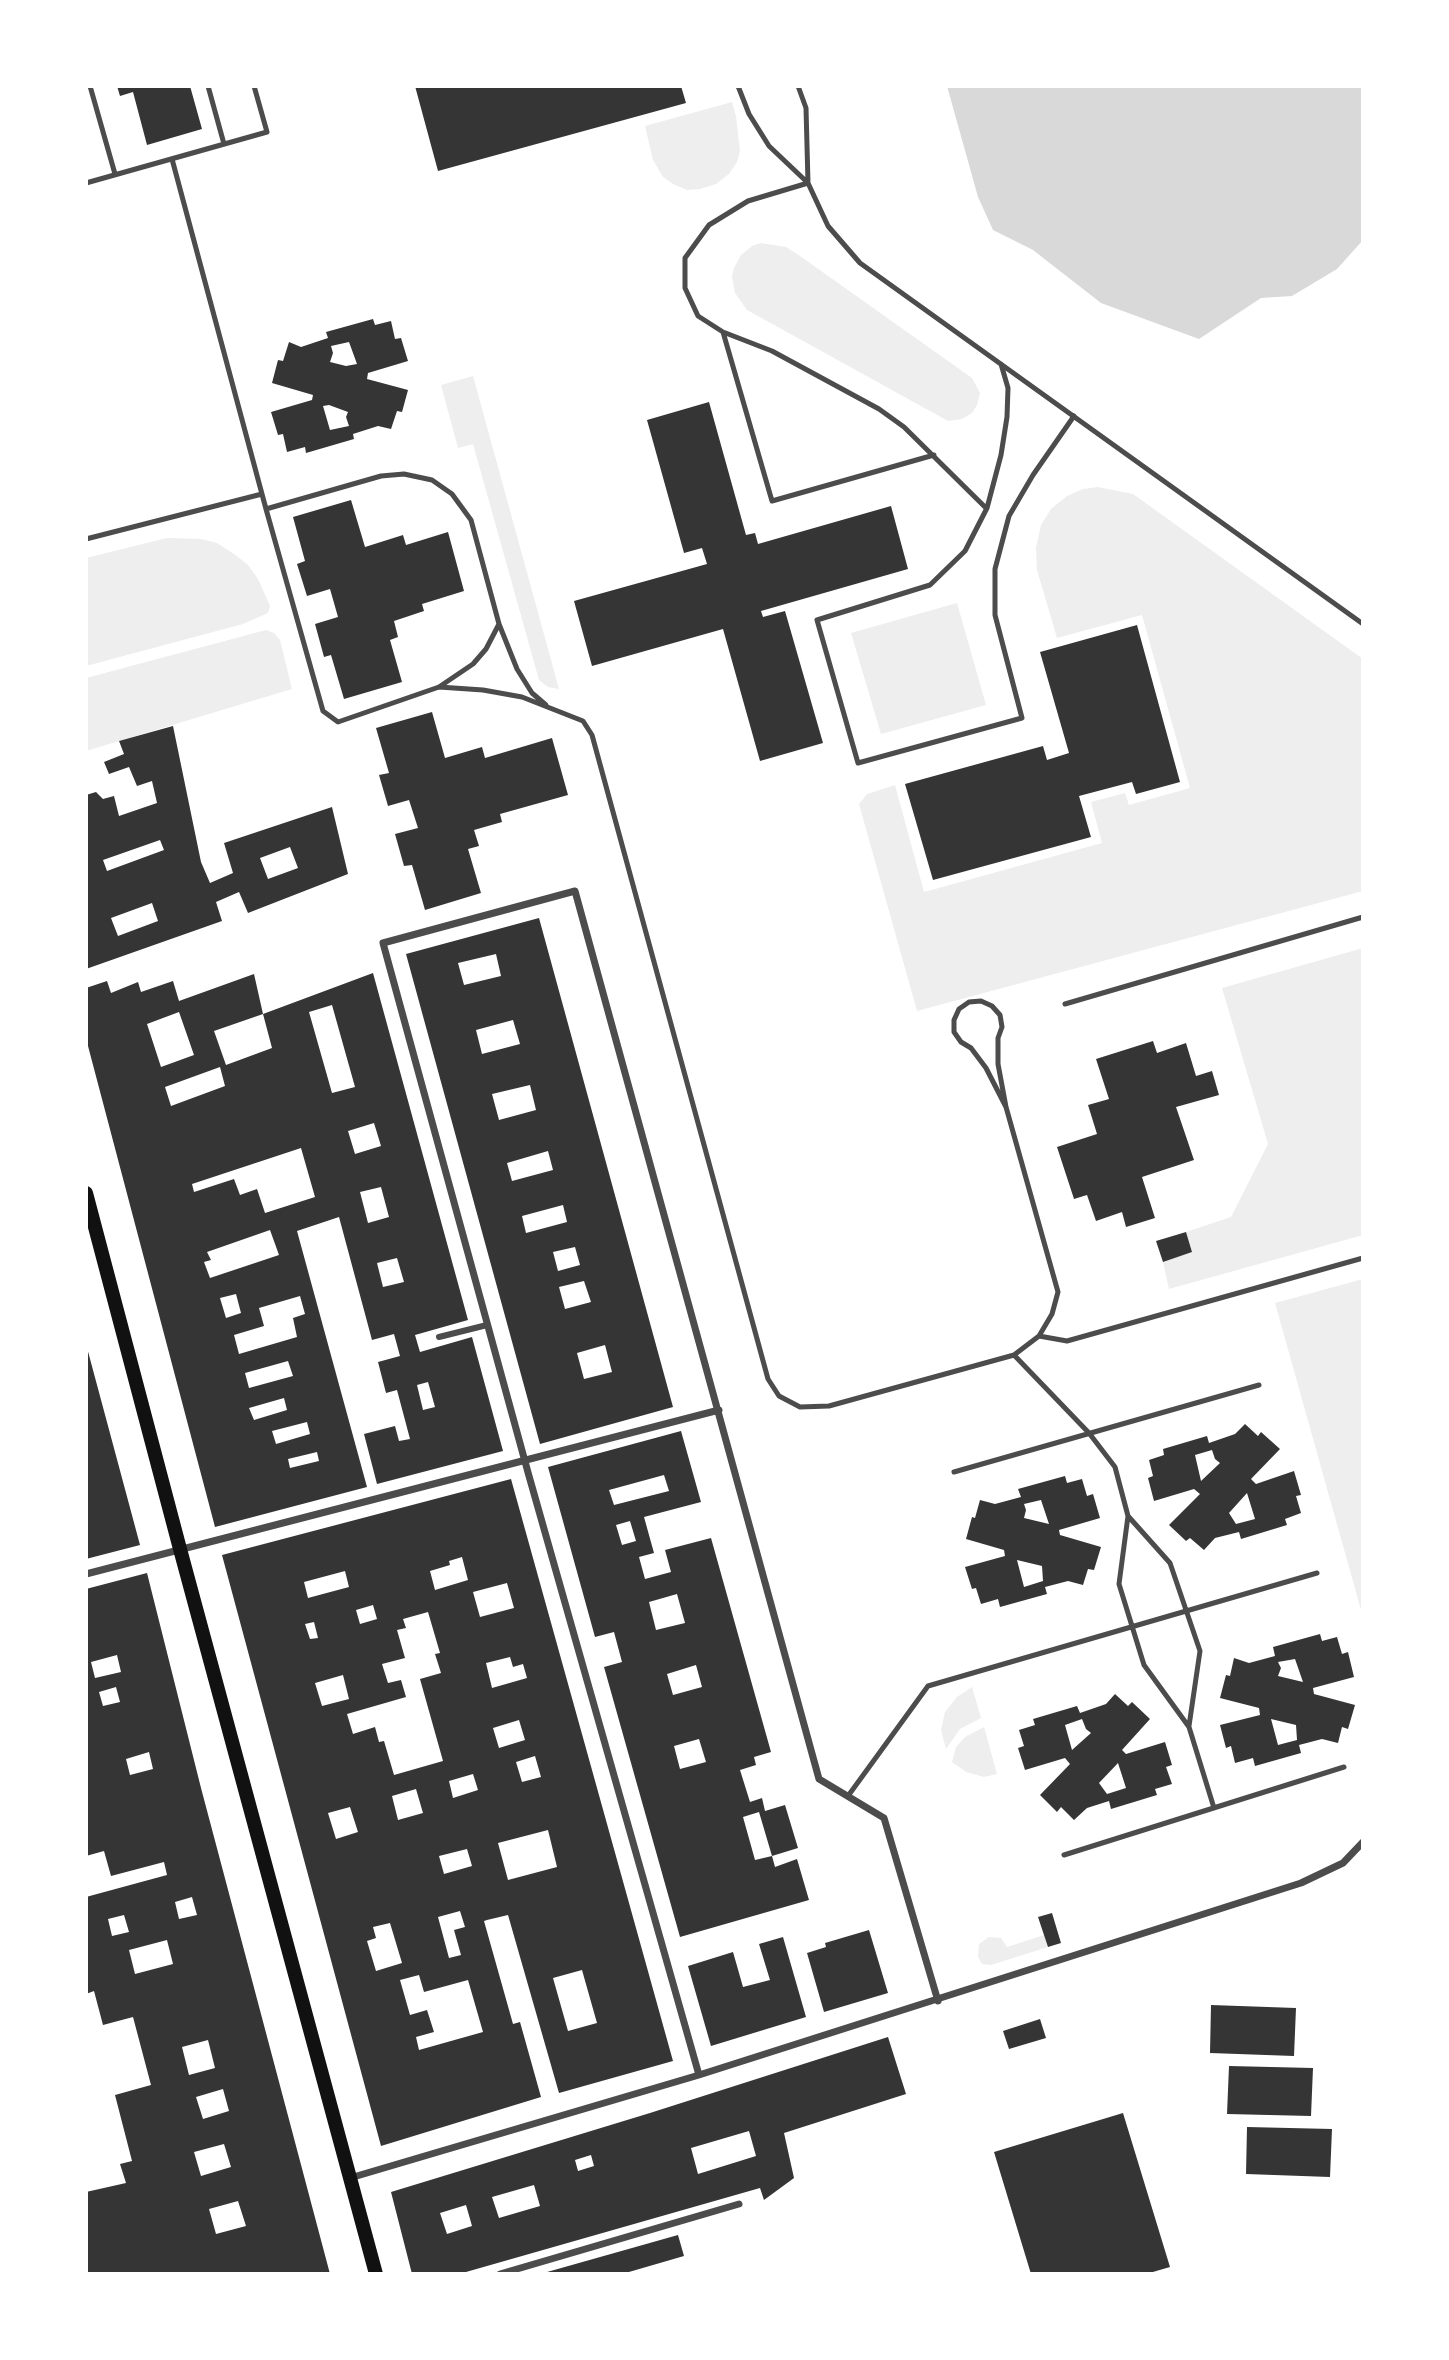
<!DOCTYPE html>
<html>
<head>
<meta charset="utf-8">
<style>
  body { margin:0 }
  #map { position:relative; width:1449px; height:2360px; overflow:hidden; background:#fff; font-family:"Space Grotesk",sans-serif }
  canvas { display:block }
  .frame { position:absolute; inset:0; border:88px solid #fff; pointer-events:none }
</style>
</head>
<body>
<div id="map">
<canvas width="1449" height="2360"></canvas>
<div class="frame"></div>
</div>
<script>
const g = document.querySelector('canvas').getContext('2d');
g.lineJoin = 'round';
function paint(path, color) { g.fillStyle = color; g.fill(path, 'evenodd'); }
const toPath = rows => new Path2D(rows.map(r => 'M' + r).join(''));
function strokePath(path, color, width, dash) { g.strokeStyle = color; g.lineWidth = width; g.lineCap = dash ? 'butt' : 'round'; g.setLineDash(dash || []); g.stroke(path); }
paint(toPath([
  [732,102,736,116,740,151,737,162,729,174,716,184,700,189,687,190,673,184,663,177,653,160,645,126],
  [761,243,786,247,800,256,972,378,980,393,977,405,972,413,962,419,948,421,747,310,735,293,732,277,734,268,741,255,752,246],
  [473,376,559,689,548,687,539,680,473,444,458,448,441,385],
  [1098,487,1133,494,1363,659,1363,891,917,1011,859,804,867,794,895,785,924,892,1102,843,1091,802,1125,793,1129,805,1190,788,1142,615,1057,638,1037,570,1036,548,1041,525,1051,509,1067,496,1083,489],
  [167,538,201,539,217,543,234,554,248,565,258,579,270,606,268,613,243,624,86,666,86,558],
  [957,603,986,705,881,734,851,633],
  [266,630,274,633,280,640,292,689,86,751,86,678],
  [1363,948,1363,1235,1169,1289,1163,1262,1192,1252,1186,1232,1231,1217,1268,1144,1222,988],
  [1363,1279,1363,1617,1275,1303],
  [972,1687,981,1718,960,1729,946,1749,941,1730,945,1712,957,1697],
  [984,1727,997,1774,984,1777,966,1772,952,1762,956,1747,965,1737],
  [1044,1935,1048,1947,991,1965,982,1964,978,1957,979,1944,989,1937,1001,1938,1007,1947]
]), '#eee');
paint(toPath([
  [947,86,1363,86,1363,240,1337,269,1292,296,1261,298,1199,339,1101,303,1033,250,993,230,978,197]
]), '#d9d9d9');
paint(toPath([
  [117,86,190,86,202,129,147,145,133,92,120,96],
  [415,86,681,86,686,103,438,171],
  [373,319,375,325,391,321,395,339,401,338,408,361,368,373,367,379,408,390,402,412,397,411,391,429,378,426,353,434,354,439,306,453,305,447,287,452,283,434,278,435,271,412,312,400,313,395,272,383,278,360,283,361,289,342,301,347,328,338,326,332],
  [349,342,357,364,346,366,330,362,333,353,331,346],
  [329,405,348,412,346,417,349,426,330,430,323,406],
  [709,402,746,535,755,533,758,544,891,506,908,569,761,611,763,617,785,611,823,743,760,761,723,629,592,666,574,601,707,564,702,548,684,553,647,420],
  [351,500,365,547,403,535,406,545,448,532,464,591,422,604,424,611,394,621,398,637,390,640,402,682,344,699,331,655,324,657,315,624,338,617,330,589,307,596,297,564,305,561,293,517],
  [1137,625,1180,782,1136,794,1132,782,1079,796,1091,837,933,880,905,784,1043,746,1047,760,1069,753,1040,652],
  [432,712,445,758,482,747,485,758,552,738,568,795,500,814,502,822,474,830,479,846,468,849,481,893,425,910,412,865,404,866,395,834,418,828,409,800,388,806,379,775,389,773,376,728],
  [173,726,201,862,210,883,233,873,224,843,332,807,348,874,248,913,239,892,216,902,222,921,86,969,86,795,96,792,103,799,114,796,119,816,157,803,152,781,137,786,129,767,109,774,104,762,124,754,119,741],
  [160,840,164,850,107,871,103,860],
  [290,847,298,868,268,879,260,858],
  [152,903,158,921,118,936,111,918],
  [539,918,673,1407,540,1444,406,954],
  [496,954,501,976,464,985,458,963],
  [513,1020,520,1044,482,1054,476,1030],
  [530,1085,536,1110,499,1120,492,1094],
  [548,1151,553,1170,512,1181,507,1163],
  [563,1205,567,1222,526,1233,522,1216],
  [575,1247,580,1265,558,1271,553,1252],
  [584,1281,591,1302,565,1309,559,1287],
  [605,1345,612,1372,584,1379,577,1353],
  [373,973,468,1320,415,1335,420,1352,472,1337,503,1451,377,1484,364,1434,395,1426,399,1441,410,1439,397,1390,386,1393,378,1362,400,1356,394,1334,372,1340,339,1217,297,1231,367,1487,215,1527,88,1046,86,988,107,981,111,993,138,982,141,992,173,981,179,1001,254,974,263,1014,214,1031,226,1065,272,1048,263,1014],
  [332,1005,355,1087,332,1093,309,1012],
  [179,1012,194,1055,161,1067,147,1024],
  [220,1067,225,1086,171,1106,165,1087],
  [374,1123,381,1146,355,1154,348,1131],
  [301,1148,315,1197,265,1213,257,1189,240,1195,234,1179,194,1192,192,1184],
  [381,1187,389,1217,368,1223,360,1192],
  [270,1230,279,1255,210,1278,204,1262,211,1260,207,1252],
  [397,1258,404,1282,383,1287,377,1263],
  [236,1294,241,1313,226,1318,220,1298],
  [300,1296,305,1314,293,1318,297,1337,239,1354,234,1335,264,1326,259,1308],
  [288,1361,293,1376,249,1388,245,1373],
  [428,1382,435,1407,423,1410,417,1385],
  [284,1398,287,1410,254,1420,249,1408],
  [307,1422,310,1434,276,1444,272,1431],
  [317,1452,319,1461,290,1468,288,1459],
  [1153,1041,1157,1053,1186,1043,1196,1076,1212,1071,1219,1095,1176,1107,1194,1160,1142,1177,1155,1218,1126,1227,1122,1212,1096,1221,1087,1195,1074,1199,1057,1147,1097,1134,1088,1105,1109,1099,1096,1059],
  [1186,1232,1192,1252,1163,1262,1156,1241],
  [86,1344,140,1545,86,1559],
  [1245,1424,1258,1436,1261,1432,1280,1449,1251,1479,1256,1484,1294,1471,1301,1495,1296,1496,1301,1513,1285,1519,1287,1525,1241,1539,1239,1532,1215,1538,1204,1550,1190,1538,1186,1541,1169,1525,1200,1494,1194,1489,1154,1501,1148,1478,1153,1476,1149,1460,1164,1455,1163,1449,1207,1436,1209,1443,1235,1434],
  [1212,1450,1215,1459,1220,1463,1201,1481,1195,1455],
  [1247,1493,1255,1519,1236,1524,1229,1513],
  [681,1431,701,1502,644,1517,654,1553,639,1557,645,1579,671,1572,665,1550,711,1538,771,1752,754,1757,756,1765,740,1770,750,1802,762,1798,765,1811,785,1805,798,1848,772,1856,759,1812,743,1817,755,1860,772,1856,775,1867,797,1859,809,1900,680,1937,604,1667,622,1662,614,1632,595,1637,548,1467],
  [664,1475,669,1491,614,1505,609,1490],
  [630,1521,636,1541,622,1545,616,1525],
  [677,1594,685,1623,656,1630,649,1602],
  [696,1665,702,1687,673,1695,667,1674],
  [699,1739,706,1762,680,1769,674,1746],
  [1065,1476,1067,1483,1082,1479,1087,1496,1093,1494,1100,1518,1059,1530,1060,1535,1101,1547,1094,1570,1088,1569,1083,1585,1068,1581,1045,1587,1047,1594,1000,1607,998,1599,981,1604,976,1588,972,1589,965,1567,1005,1556,1004,1550,966,1539,972,1517,975,1518,980,1500,995,1504,1021,1497,1018,1489],
  [1041,1500,1049,1524,1024,1518,1026,1510,1024,1504],
  [1017,1560,1042,1566,1043,1581,1024,1587],
  [511,1479,673,2061,559,2093,508,1915,487,1920,484,1921,513,2024,520,2022,541,2097,381,2146,222,1555],
  [462,1557,468,1580,435,1590,430,1571,450,1565,449,1561],
  [345,1571,349,1587,308,1598,304,1582],
  [507,1583,514,1608,480,1617,473,1592],
  [373,1605,377,1619,360,1624,356,1610],
  [428,1612,440,1653,435,1654,441,1673,420,1679,443,1761,394,1775,384,1741,379,1742,375,1727,353,1734,347,1714,406,1697,401,1680,388,1683,382,1664,405,1658,397,1630,406,1628,403,1619],
  [314,1622,318,1638,310,1639,305,1624],
  [510,1657,513,1667,523,1664,527,1678,492,1688,486,1663],
  [343,1675,349,1699,322,1706,315,1683],
  [519,1720,525,1740,499,1748,493,1728],
  [535,1756,541,1777,522,1782,516,1762],
  [473,1774,478,1790,453,1798,449,1781],
  [416,1789,423,1813,398,1820,392,1796],
  [350,1807,358,1832,336,1839,328,1813],
  [548,1830,557,1867,508,1880,498,1843],
  [467,1849,472,1866,444,1874,439,1856],
  [460,1911,465,1927,454,1930,461,1955,449,1958,438,1917],
  [390,1923,402,1963,376,1971,367,1941,376,1938,373,1927],
  [582,1970,597,2023,568,2031,553,1978],
  [419,1975,424,1992,468,1980,483,2032,419,2050,416,2037,434,2032,427,2010,410,2015,400,1980],
  [147,1573,201,1788,330,2274,86,2274,86,2192,126,2183,120,2164,132,2161,115,2095,151,2085,133,2017,103,2025,94,1991,86,1994,86,1897,167,1875,164,1862,111,1876,104,1851,86,1856,86,1589],
  [117,1655,121,1672,95,1678,91,1662],
  [116,1687,120,1702,103,1706,99,1692],
  [149,1752,153,1769,130,1775,126,1759],
  [192,1897,197,1915,179,1919,175,1902],
  [124,1915,129,1932,112,1936,108,1919],
  [167,1940,173,1964,135,1974,129,1950],
  [208,2040,215,2068,189,2075,182,2047],
  [223,2089,229,2111,203,2119,196,2097],
  [224,2144,231,2167,201,2176,194,2152],
  [238,2201,246,2226,216,2234,209,2209],
  [1320,1634,1322,1641,1337,1637,1342,1654,1348,1652,1354,1677,1313,1688,1314,1694,1355,1705,1348,1729,1342,1727,1338,1743,1322,1739,1299,1745,1301,1753,1255,1766,1253,1758,1235,1763,1231,1746,1226,1748,1220,1725,1260,1715,1259,1708,1220,1698,1226,1675,1230,1676,1234,1658,1249,1663,1275,1656,1273,1647],
  [1295,1659,1303,1682,1278,1676,1281,1668,1278,1662],
  [1271,1719,1296,1725,1297,1740,1278,1745],
  [1115,1694,1128,1706,1132,1702,1150,1719,1122,1750,1126,1754,1165,1742,1172,1765,1166,1767,1172,1784,1155,1789,1157,1795,1111,1809,1109,1801,1087,1808,1074,1820,1061,1807,1057,1812,1040,1795,1070,1764,1065,1758,1025,1770,1018,1748,1024,1746,1019,1730,1035,1725,1033,1719,1077,1706,1080,1713,1106,1704],
  [1082,1719,1086,1729,1091,1733,1072,1750,1065,1725],
  [1118,1763,1126,1788,1107,1794,1099,1783],
  [1052,1913,1061,1943,1048,1947,1038,1917],
  [869,1930,888,1993,824,2012,807,1953,826,1947,825,1943],
  [783,1937,806,2017,711,2046,688,1966,733,1952,743,1987,770,1980,759,1944],
  [1211,2005,1296,2008,1294,2056,1210,2053],
  [1040,2019,1046,2038,1009,2049,1003,2031],
  [888,2037,906,2094,784,2133,794,2178,764,2200,760,2188,459,2274,412,2274,391,2192,650,2113],
  [749,2131,756,2156,698,2174,691,2148],
  [591,2155,594,2166,578,2171,575,2160],
  [534,2185,540,2206,499,2218,492,2197],
  [466,2205,472,2226,447,2234,440,2213],
  [1229,2066,1313,2068,1311,2116,1227,2114],
  [1123,2113,1170,2267,1146,2274,1031,2274,994,2152],
  [1247,2127,1332,2129,1330,2177,1246,2174],
  [678,2235,684,2256,622,2274,540,2274]
]), '#353535');
strokePath(toPath([
  [90,86,115,174],
  [208,86,224,144],
  [738,86,749,114,769,146,808,183,828,226,860,263,1363,624],
  [798,86,806,108,808,183],
  [172,159,266,509,323,711,338,722,439,687,473,664,486,649,499,624,471,520,452,494,432,480,404,474,381,476,266,509],
  [86,183,267,132,254,86],
  [808,183,748,201,709,225,685,258,685,288,698,316,723,332,772,351,879,409,904,427,986,508],
  [723,332,772,501,934,455],
  [1001,364,1008,388,1007,417,1001,455,987,508,965,551,930,585,817,620,858,763,1022,718,995,615,995,569,1009,516,1033,475,1074,416],
  [86,539,262,494],
  [499,624,517,669,532,693,546,705],
  [439,687,483,690,522,697,583,721,592,735,768,1379,779,1396,800,1407,829,1406,1014,1355,1039,1336,1052,1314,1058,1292,1006,1107,998,1064,998,1038,1002,1027,1000,1015,992,1006,981,1001,969,1002,959,1009,954,1020,954,1032,961,1042,971,1048,986,1068,1006,1107],
  [1065,1004,1363,917],
  [1039,1336,1067,1341,1363,1258],
  [1014,1355,1089,1433,1115,1467,1128,1516,1119,1584,1144,1665,1189,1727,1214,1808],
  [954,1472,1259,1385],
  [1128,1516,1170,1563,1200,1651,1189,1726],
  [848,1796,928,1686,1317,1573],
  [1064,1855,1344,1767]
]), '#4c4c4c', 5);
strokePath(toPath([
  [439,1337,487,1325]
]), '#4c4c4c', 6);
strokePath(toPath([
  [86,1574,719,1410],
  [699,2075,529,1476,383,943,575,891,819,1779,884,1818,938,2001],
  [350,2178,699,2075,1301,1883,1343,1863,1363,1842],
  [500,2274,739,2204]
]), '#4c4c4c', 7);
strokePath(toPath([
  [86,1193,180,1549,376,2274]
]), '#111', 14);
</script>
</body>
</html>
